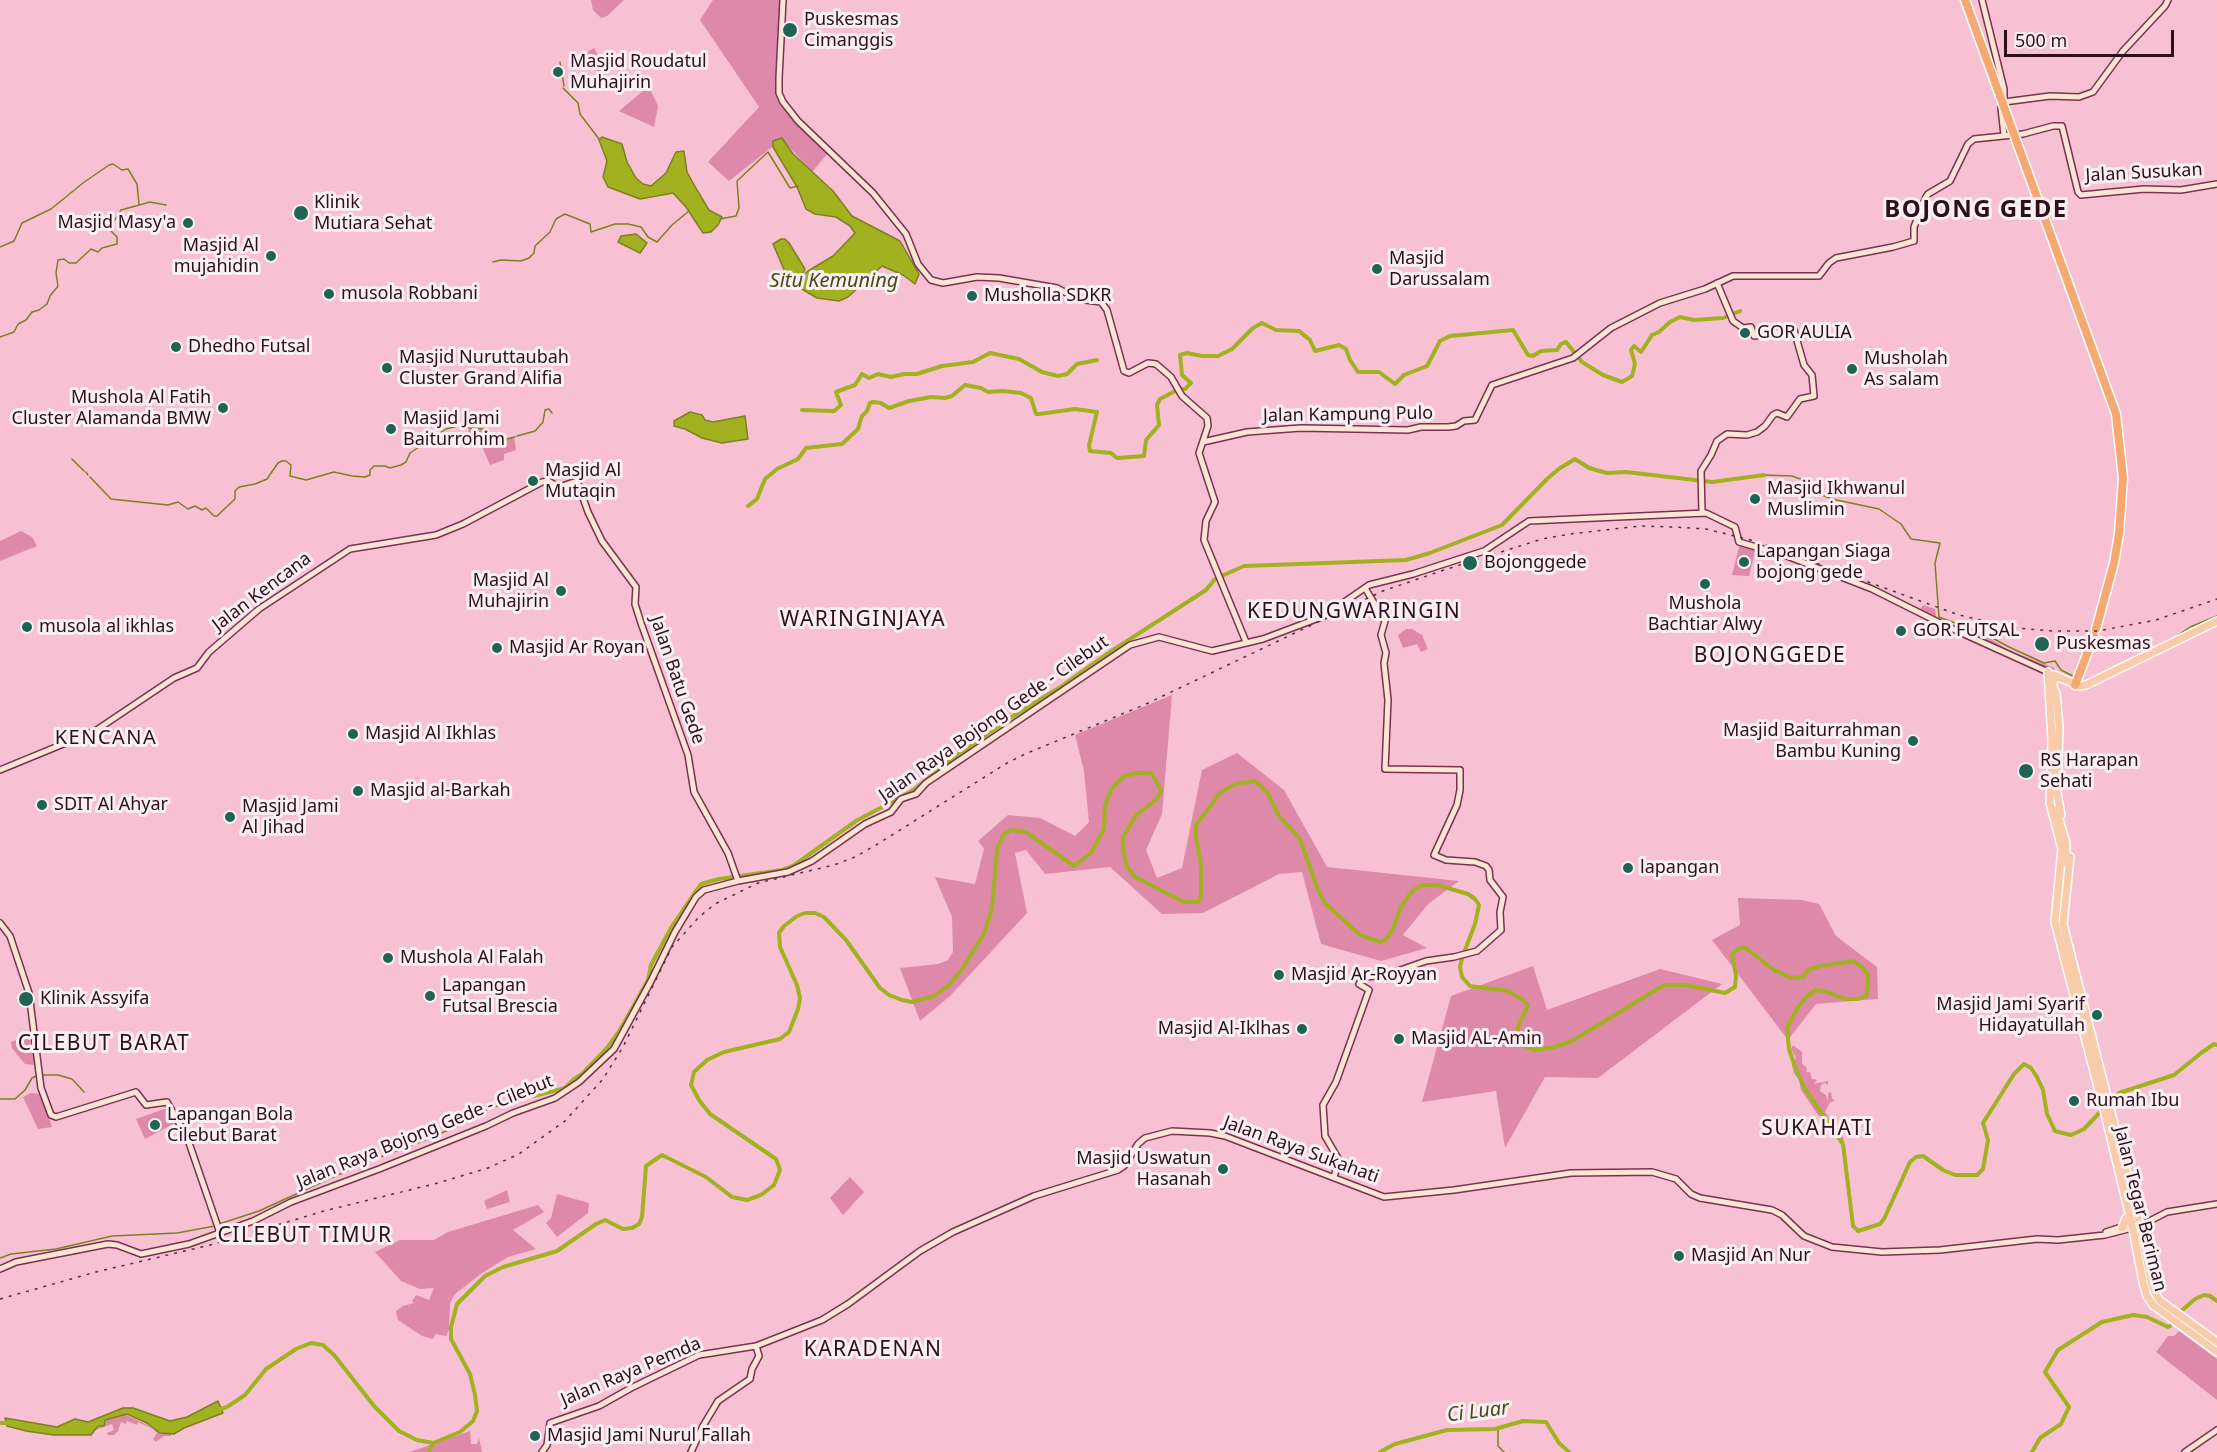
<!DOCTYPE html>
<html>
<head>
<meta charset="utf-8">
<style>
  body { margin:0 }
  #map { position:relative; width:2217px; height:1452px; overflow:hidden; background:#f7c1d3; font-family:"Noto Sans",sans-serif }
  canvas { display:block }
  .scale { position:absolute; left:2004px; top:30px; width:170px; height:27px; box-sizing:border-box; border:3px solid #2e0f1c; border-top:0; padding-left:8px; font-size:18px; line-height:21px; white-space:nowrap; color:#2e0f1c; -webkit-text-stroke:4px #faf0f3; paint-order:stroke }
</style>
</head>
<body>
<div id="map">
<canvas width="2217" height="1452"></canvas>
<div class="scale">500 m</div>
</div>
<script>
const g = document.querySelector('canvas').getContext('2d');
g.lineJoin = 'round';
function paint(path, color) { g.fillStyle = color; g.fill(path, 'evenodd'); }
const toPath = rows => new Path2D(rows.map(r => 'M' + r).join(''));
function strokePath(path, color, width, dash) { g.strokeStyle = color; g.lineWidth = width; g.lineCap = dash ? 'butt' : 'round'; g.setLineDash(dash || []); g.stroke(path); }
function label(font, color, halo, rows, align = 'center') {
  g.font = font + ' "Noto Sans",sans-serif'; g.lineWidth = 6; g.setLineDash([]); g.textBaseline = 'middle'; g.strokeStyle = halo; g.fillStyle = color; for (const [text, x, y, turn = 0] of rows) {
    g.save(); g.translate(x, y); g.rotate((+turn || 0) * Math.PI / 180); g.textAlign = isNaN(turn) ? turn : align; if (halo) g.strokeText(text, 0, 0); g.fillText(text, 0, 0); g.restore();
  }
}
paint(toPath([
  [591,0,624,0,607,16,601,18,593,10],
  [713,0,782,0,778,92,779,100,793,120,829,152,812,172,782,139,729,181,708,162,759,107,700,20],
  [594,48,608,72,601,77,586,53],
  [643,91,651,91,658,106,654,127,619,111],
  [469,428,486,429,498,441,514,437,516,450,504,454,504,460,490,465,480,442,467,439],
  [21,531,32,537,37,546,0,561,0,541],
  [1740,543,1756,548,1749,576,1732,575],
  [1923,605,1935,609,1936,617,1940,620,1986,636,2010,651,2055,668,2051,673,1919,611],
  [1406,629,1412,629,1422,635,1428,649,1421,652,1417,644,1403,648,1398,635],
  [1172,695,1162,814,1146,850,1157,878,1182,868,1202,770,1237,753,1284,790,1327,867,1459,881,1428,904,1403,935,1427,948,1381,961,1321,944,1302,872,1279,874,1203,913,1162,914,1110,867,1045,874,1026,850,1015,853,1027,913,950,996,920,1021,900,968,938,964,948,960,953,952,952,917,935,877,975,884,984,849,978,841,1008,815,1040,818,1075,836,1089,822,1084,771,1075,735],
  [1738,898,1802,900,1819,904,1836,936,1877,967,1878,999,1816,1004,1788,1040,1712,940,1740,925],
  [1533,966,1547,1010,1660,969,1722,984,1598,1078,1545,1077,1505,1148,1496,1091,1422,1102,1451,996],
  [31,1034,36,1065,25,1064,12,1048,11,1042],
  [1793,1045,1802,1052,1802,1064,1807,1068,1806,1072,1810,1072,1812,1079,1817,1080,1814,1084,1828,1081,1828,1085,1824,1083,1821,1085,1820,1091,1826,1095,1828,1101,1828,1093,1831,1092,1832,1098,1835,1101,1830,1102,1825,1112,1842,1135,1844,1140,1840,1144,1834,1131,1818,1115,1801,1090,1799,1080,1794,1073,1792,1065,1796,1058,1791,1049],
  [31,1093,41,1094,52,1127,38,1129,23,1097],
  [167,1108,175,1123,145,1139,136,1119],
  [850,1177,864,1192,843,1215,830,1198],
  [507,1190,510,1202,487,1209,484,1201],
  [557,1194,589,1203,588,1213,557,1237,546,1223,551,1218],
  [538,1205,544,1212,513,1230,536,1249,508,1257,482,1273,455,1294,450,1303,449,1330,446,1336,436,1334,433,1339,422,1336,398,1320,396,1311,403,1306,414,1303,412,1301,416,1295,429,1300,434,1288,420,1289,401,1281,375,1252,400,1240,434,1240,448,1232],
  [2179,1331,2217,1359,2217,1400,2156,1352,2168,1336,2174,1336],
  [126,1415,148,1425,160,1433,171,1434,171,1436,164,1436,156,1442,153,1439,157,1433,153,1429,138,1422,137,1425,127,1421,126,1424,121,1422,118,1431,114,1435,108,1435,107,1433,114,1430,112,1424,95,1430,98,1427,104,1426,105,1420],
  [470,1431,471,1444,477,1444,479,1438,482,1452,410,1452]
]), '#de89a9');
const water = toPath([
  [602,137,622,144,627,162,636,178,643,184,651,186,666,173,676,152,684,151,687,172,697,190,709,210,722,217,718,225,711,232,703,233,686,207,673,193,640,199,608,187,603,177,607,161,599,140,602,137],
  [782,138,793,154,833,191,852,216,900,241,919,274,915,284,903,275,882,266,848,297,839,301,817,298,795,285,795,282,808,271,833,256,855,233,850,226,836,217,815,214,806,209,797,187,773,147,773,141,782,138],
  [636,234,647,243,640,253,618,242,621,236,636,234],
  [781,239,785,239,789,243,805,269,803,273,791,277,785,272,773,244,781,239],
  [690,412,702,415,705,420,713,422,745,416,748,439,722,443,702,438,685,429,674,426,674,421,690,412],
  [218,1401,223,1413,184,1428,174,1434,160,1433,147,1423,127,1414,105,1420,104,1426,98,1426,91,1435,54,1435,26,1431,7,1426,5,1418,57,1427,75,1419,88,1422,123,1408,133,1408,170,1421,187,1417,218,1401]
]);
paint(water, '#a1b120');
strokePath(water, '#7e801f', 1.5);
strokePath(toPath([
  [560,62,564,86],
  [563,88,578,103,580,114,599,139],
  [720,219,736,216,739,208,737,181,768,152,790,188,798,186],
  [0,247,14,241,22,223,51,209,83,183,109,165,113,164,122,170,128,169,137,184,139,204],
  [493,262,501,260,521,261,529,258,534,253,535,246,550,232,556,219,565,214,590,224,591,232,615,224,628,224,641,227,648,237,657,242,672,225,689,211],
  [0,337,14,332,18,324,26,320,32,312,39,310,47,304,50,296,58,286,56,273,58,260,64,259,69,263,76,263,91,249,98,252,102,248,117,244,117,237,109,229,121,210,150,202,166,205],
  [517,436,535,431,543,422,545,410,549,409,552,413],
  [72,459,84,471],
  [86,472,88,475],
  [1764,475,1792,476,1803,480,1819,494,1832,499,1879,509,1901,524,1911,539,1940,543,1935,563,1939,617,1987,635,2009,647,2044,663,2055,661,2061,670,2075,677],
  [90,477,111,499,168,505,178,502,188,509,195,506,202,510,206,508,214,516,217,516,235,499,235,491,239,487,255,484,267,479,278,463,282,461,286,461,291,465,290,476,306,480,334,472,352,476,365,477,370,475,370,470,374,466,385,466,390,468,401,465,406,462,410,453,446,429,462,425,469,428,486,429,498,441,515,437],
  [2171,640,2190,627,2217,616],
  [2109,670,2151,650],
  [41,1075,58,1075,72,1079,84,1092],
  [0,1099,15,1099,25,1090,32,1078,36,1076],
  [219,1224,259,1211,364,1163,423,1141,474,1119,477,1113,530,1095],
  [0,1258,11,1254,56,1249,112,1236,177,1233,215,1226],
  [1498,1428,1498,1446,1504,1452]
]), '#7e801f', 1.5);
strokePath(toPath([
  [802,410,834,411,841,405,836,392,855,385,862,374,869,378,878,374,891,377,904,374,917,374,942,366,973,362,990,353,1019,359,1042,372,1058,376,1067,374,1077,364,1097,360],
  [748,506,757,499,765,479,777,469,798,459,806,448,842,444,858,429,862,416,867,411,870,403,873,402,881,403,889,408,909,401,931,397,945,398,952,396,965,385,981,388,988,392,1003,391,1021,393,1031,398,1036,414,1039,414,1075,409,1097,412,1089,445,1090,451,1111,453,1117,458,1144,456,1146,440,1159,425,1157,405,1160,399,1177,390,1185,389,1191,383,1182,375,1180,355,1187,353,1202,356,1218,356,1232,349,1253,328,1262,323,1276,330,1299,331,1310,340,1315,351,1339,345,1346,349,1350,360,1358,372,1379,372,1395,384,1404,375,1427,366,1440,341,1450,336,1513,330,1528,355,1533,356,1541,351,1557,350,1561,344,1566,342,1582,362,1603,375,1622,382,1632,376,1635,364,1631,350,1634,346,1641,352,1652,335,1659,332,1670,322,1680,317,1694,320,1723,318,1740,311],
  [530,1095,534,1096,565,1088,574,1079,582,1074,607,1048,620,1030,648,980,651,965,671,928,701,884,719,879,782,870,793,866,856,821,912,791,960,753,1007,720,1062,686,1110,652,1206,590,1215,579,1244,566,1406,560,1430,553,1502,525,1548,478,1560,468,1575,459,1589,468,1607,473,1626,472,1712,482,1764,475],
  [2109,1103,2119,1093,2174,1075,2201,1053,2214,1044,2217,1045],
  [2180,1312,2195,1299,2204,1295,2210,1296,2217,1301],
  [218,1410,227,1407,245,1395,266,1369,296,1349,311,1343,323,1345,334,1355,374,1406,399,1431,417,1440,433,1443,460,1432,473,1421,477,1411,475,1395,470,1374,451,1339,451,1327,457,1304,485,1276,503,1267,557,1251,596,1224,605,1220,623,1229,632,1228,639,1224,642,1217,646,1166,662,1155,706,1177,732,1197,747,1200,761,1195,774,1185,780,1170,776,1159,710,1114,699,1100,691,1085,694,1072,707,1060,724,1052,780,1039,789,1032,798,1009,800,998,797,985,780,947,779,933,784,926,797,916,805,913,815,913,824,917,846,940,880,988,889,995,902,1000,912,1002,934,996,949,985,960,972,984,934,992,909,997,849,1003,835,1011,830,1026,832,1074,866,1091,853,1104,829,1105,806,1111,789,1124,776,1138,773,1151,773,1161,790,1157,799,1136,815,1123,837,1123,849,1127,867,1135,877,1184,902,1198,902,1201,897,1201,865,1196,837,1196,825,1220,793,1235,784,1255,781,1267,792,1279,816,1300,839,1318,890,1325,903,1360,935,1380,942,1386,939,1392,931,1401,907,1407,898,1413,890,1423,885,1437,885,1468,894,1475,899,1479,905,1475,924,1462,958,1460,967,1462,977,1470,986,1508,991,1523,1000,1528,1005,1518,1027,1519,1038,1524,1046,1536,1050,1555,1047,1572,1041,1664,985,1686,985,1725,993,1735,987,1736,976,1732,954,1738,949,1744,947,1774,970,1791,978,1803,977,1808,970,1820,966,1853,961,1862,967,1868,975,1868,987,1866,996,1858,999,1845,999,1827,992,1816,990,1807,996,1798,1007,1787,1028,1789,1049,1796,1070,1805,1089,1843,1144,1853,1226,1858,1231,1880,1224,1884,1219,1910,1162,1916,1157,1923,1156,1943,1170,1955,1175,1977,1175,1983,1169,1988,1140,1983,1123,2014,1074,2024,1064,2031,1068,2037,1077,2043,1090,2047,1114,2055,1131,2071,1135,2084,1129,2104,1108],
  [0,1423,10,1423],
  [429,1452,433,1443],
  [1380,1452,1395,1444,1447,1430,1495,1429,1523,1421,1546,1422,1559,1443,1569,1452],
  [2032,1452,2040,1438,2061,1424,2069,1407,2045,1372,2058,1350,2102,1322,2133,1315,2147,1317,2168,1327,2170,1326]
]), '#a1b120', 4);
const secondary = toPath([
  [783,0,779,78,779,93,783,102,798,121,873,193,906,234,918,264,931,280,943,283,977,277,999,278,1057,288,1078,299,1101,302,1107,310,1124,371,1129,373,1148,363,1156,364,1171,377,1182,396,1207,418,1208,426,1199,453,1215,502,1206,521,1204,540,1246,642],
  [1982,0,2004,89,2004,102,2001,108,2004,135],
  [2004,102,2050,96,2079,97,2093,92,2123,51,2165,6,2168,0],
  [1203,442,1247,432,1301,428,1408,430,1421,427,1448,427,1456,426,1464,421,1475,420,1492,385,1573,358,1611,328,1660,303,1705,289,1733,276,1819,276,1829,263,1836,258,1893,247,1914,241,1914,227,1926,197,1928,194,1950,181,1968,144,1974,139,2023,134,2053,126,2062,126,2078,192,2081,195,2144,189,2181,190,2217,184],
  [1702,513,1701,471,1711,455,1717,441,1727,434,1747,435,1757,432,1765,426,1773,415,1777,413,1787,417,1800,399,1814,396,1812,375,1804,365,1794,330,1754,336,1751,327,1743,328,1733,321,1717,283],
  [0,770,95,731,174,678,197,668,209,652,259,609,350,549,436,535,463,524,542,482,548,481,559,487,577,481,588,512,602,541,636,587,635,604,641,623,688,755,694,792,728,853,738,881],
  [0,923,10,936,29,993,41,1088,51,1115,56,1117,136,1092,146,1105,167,1102,187,1137,220,1233],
  [1334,1177,1339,1160,1325,1136,1323,1105,1336,1082,1369,990,1359,984,1362,979,1366,977,1386,975,1426,961,1454,957,1477,951,1501,930,1500,912,1503,897,1490,880,1489,870,1486,866,1475,862,1446,860,1434,855,1457,805,1460,790,1460,770,1385,769,1388,700,1384,663,1386,653,1381,635,1385,621,1365,588],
  [2106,1232,2134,1223],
  [0,1269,16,1262,108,1244,117,1245,141,1254,189,1244,253,1221,291,1202,379,1169,486,1126,513,1113,555,1098,579,1082,614,1049,651,981,675,932,696,897,704,890,738,881,788,872,812,861,865,824,891,812,901,799,916,794,926,783,1130,645,1159,637,1212,651,1263,639,1324,616,1369,585,1413,574,1484,551,1529,521,1706,513,1735,527,1739,542,1787,556,1872,589,1944,625,2048,672],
  [542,1452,547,1445,550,1423,599,1406,631,1388,699,1355,756,1346,822,1320,848,1304,920,1251,953,1232,1034,1196,1118,1170,1124,1166,1138,1144,1145,1138,1172,1131,1210,1133,1225,1136,1384,1197,1454,1190,1571,1173,1652,1172,1676,1179,1691,1194,1700,1198,1772,1210,1782,1215,1804,1236,1832,1247,1882,1252,1940,1250,2037,1239,2058,1240,2105,1235,2140,1226,2167,1212,2217,1204],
  [691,1452,703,1426,718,1401,750,1379,752,1369,759,1356,756,1346],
  [2185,1452,2217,1430]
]);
const primary = toPath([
  [2048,672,2052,739,2050,803,2062,849,2055,922,2104,1110,2133,1229,2143,1282,2147,1296,2153,1305,2217,1352],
  [2054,675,2079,686,2086,685,2217,621],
  [2053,687,2056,693,2059,726,2057,793,2061,815],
  [2053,691,2053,682,2057,677],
  [2056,810,2066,843,2066,863],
  [2070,857,2063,924,2140,1226,2152,1286,2159,1300,2217,1342],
  [2122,1228,2126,1218]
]);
const highway = toPath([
  [1965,0,2116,414,2123,478,2119,534,2114,563,2096,629],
  [2075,685,2094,636]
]);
strokePath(secondary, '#7b3151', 8);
strokePath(primary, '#fff', 10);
strokePath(highway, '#fff', 11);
strokePath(secondary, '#fce5d4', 5);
strokePath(primary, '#f9cbaa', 7);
strokePath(highway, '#f5a971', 8);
strokePath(toPath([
  [0,1299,96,1272,210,1245,324,1211,438,1183,488,1168,519,1154,565,1121,603,1079,623,1047,672,947,699,917,715,904,758,883,834,865,855,857,876,845,1007,763,1025,754,1144,705,1383,591,1441,571,1542,539,1570,534,1640,526,1673,527,1706,529,1755,541,1959,615,2015,628,2052,631,2098,631,2156,620,2217,599]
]), '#532f3d', 1.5, [3, 6]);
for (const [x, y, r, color] of [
  [790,30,8,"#1e6354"],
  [558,72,6,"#1e6354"],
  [301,213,8,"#1e6354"],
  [188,223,6,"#1e6354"],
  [271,256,6,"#1e6354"],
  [1377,269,6,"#1e6354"],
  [329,294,6,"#1e6354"],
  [972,296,6,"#1e6354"],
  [1745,333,6,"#1e6354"],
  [176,347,6,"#1e6354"],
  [387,368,6,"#1e6354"],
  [1852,369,6,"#1e6354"],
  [223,408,6,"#1e6354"],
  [391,429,6,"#1e6354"],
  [533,481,6,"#1e6354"],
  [1755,499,6,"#1e6354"],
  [1744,562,6,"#1e6354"],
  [1470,563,8,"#1e6354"],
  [1705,584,6,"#1e6354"],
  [561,591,6,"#1e6354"],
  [27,627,6,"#1e6354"],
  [1901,631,6,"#1e6354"],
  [2042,644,8,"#1e6354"],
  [497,648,6,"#1e6354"],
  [353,734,6,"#1e6354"],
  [1913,741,6,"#1e6354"],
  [2026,771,8,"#1e6354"],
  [358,791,6,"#1e6354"],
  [42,805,6,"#1e6354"],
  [230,817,6,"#1e6354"],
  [1628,868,6,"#1e6354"],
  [388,958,6,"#1e6354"],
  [1279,975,6,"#1e6354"],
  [430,996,6,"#1e6354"],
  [26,999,8,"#1e6354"],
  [2097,1015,6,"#1e6354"],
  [1302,1029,6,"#1e6354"],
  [1399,1039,6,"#1e6354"],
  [2074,1101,6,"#1e6354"],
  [155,1125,6,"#1e6354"],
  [1223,1169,6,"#1e6354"],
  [1679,1256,6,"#1e6354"],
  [535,1436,6,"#1e6354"]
]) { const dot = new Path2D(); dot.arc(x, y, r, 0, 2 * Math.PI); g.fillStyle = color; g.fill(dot); strokePath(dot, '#faf0f3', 2); }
label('18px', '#2e0f1c', '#faf0f3', [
  ["Puskesmas",804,20],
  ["Cimanggis",804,41],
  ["Masjid Roudatul",570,62],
  ["Muhajirin",570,83],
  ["Klinik",314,203],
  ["Mutiara Sehat",314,224],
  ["Masjid Masy'a",176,223,"right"],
  ["Masjid Al",259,246,"right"],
  ["mujahidin",259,267,"right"],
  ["Masjid",1389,259],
  ["Darussalam",1389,280],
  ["musola Robbani",341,294],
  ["Musholla SDKR",984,296],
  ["GOR AULIA",1757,333],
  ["Dhedho Futsal",188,347],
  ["Masjid Nuruttaubah",399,358],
  ["Cluster Grand Alifia",399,379],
  ["Musholah",1864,359],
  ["As salam",1864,380],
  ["Mushola Al Fatih",211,398,"right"],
  ["Cluster Alamanda BMW",211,419,"right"],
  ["Masjid Jami",403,419],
  ["Baiturrohim",403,440],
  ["Masjid Al",545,471],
  ["Mutaqin",545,492],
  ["Masjid Ikhwanul",1767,489],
  ["Muslimin",1767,510],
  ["Lapangan Siaga",1756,552],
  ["bojong gede",1756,573],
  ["Bojonggede",1484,563],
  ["Masjid Al",549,581,"right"],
  ["Muhajirin",549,602,"right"],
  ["Mushola",1705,604,"center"],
  ["Bachtiar Alwy",1705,625,"center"],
  ["musola al ikhlas",39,627],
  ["GOR FUTSAL",1913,631],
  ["Puskesmas",2056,644],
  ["Masjid Ar Royan",509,648],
  ["Masjid Baiturrahman",1901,731,"right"],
  ["Bambu Kuning",1901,752,"right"],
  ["Masjid Al Ikhlas",365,734],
  ["RS Harapan",2040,761],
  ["Sehati",2040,782],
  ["Masjid al-Barkah",370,791],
  ["SDIT Al Ahyar",54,805],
  ["Masjid Jami",242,807],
  ["Al Jihad",242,828],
  ["lapangan",1640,868],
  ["Mushola Al Falah",400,958],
  ["Masjid Ar-Royyan",1291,975],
  ["Lapangan",442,986],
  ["Futsal Brescia",442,1007],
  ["Klinik Assyifa",40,999],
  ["Masjid Jami Syarif",2085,1005,"right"],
  ["Hidayatullah",2085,1026,"right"],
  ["Masjid Al-Iklhas",1290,1029,"right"],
  ["Masjid AL-Amin",1411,1039],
  ["Rumah Ibu",2086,1101],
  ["Lapangan Bola",167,1115],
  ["Cilebut Barat",167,1136],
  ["Masjid Uswatun",1211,1159,"right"],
  ["Hasanah",1211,1180,"right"],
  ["Masjid An Nur",1691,1256],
  ["Masjid Jami Nurul Fallah",547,1436]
], 'left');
label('18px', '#2e0f1c', '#faf0f3', [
  ["Jalan Susukan",2144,173,-3],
  ["Jalan Kampung Pulo",1348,415,-1],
  ["Jalan Kencana",262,592,-37],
  ["Jalan Batu Gede",677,680,71],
  ["Jalan Raya Bojong Gede - Cilebut",994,719,-35],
  ["Jalan Raya Bojong Gede - Cilebut",425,1132,-22],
  ["Jalan Raya Sukahati",1301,1150,20],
  ["Jalan Tegar Beriman",2140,1209,76],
  ["Jalan Raya Pemda",631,1372,-23]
]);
label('italic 20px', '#454c17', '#faf0f3', [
  ["Situ Kemuning",834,281],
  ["Ci Luar",1478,1412,-7]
]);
g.letterSpacing = '1.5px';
label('20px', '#2e0f1c', '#faf0f3', [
  ["KENCANA",106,738]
]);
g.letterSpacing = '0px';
g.letterSpacing = '1.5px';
label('21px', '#2e0f1c', '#faf0f3', [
  ["KEDUNGWARINGIN",1354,612],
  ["WARINGINJAYA",863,620],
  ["BOJONGGEDE",1770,656],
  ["CILEBUT BARAT",104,1044],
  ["SUKAHATI",1817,1129],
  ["CILEBUT TIMUR",305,1236],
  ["KARADENAN",873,1350]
]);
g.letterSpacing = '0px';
g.letterSpacing = '1.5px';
label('bold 24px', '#2e0f1c', '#faf0f3', [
  ["BOJONG GEDE",1976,210]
]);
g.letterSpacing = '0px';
</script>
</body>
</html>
